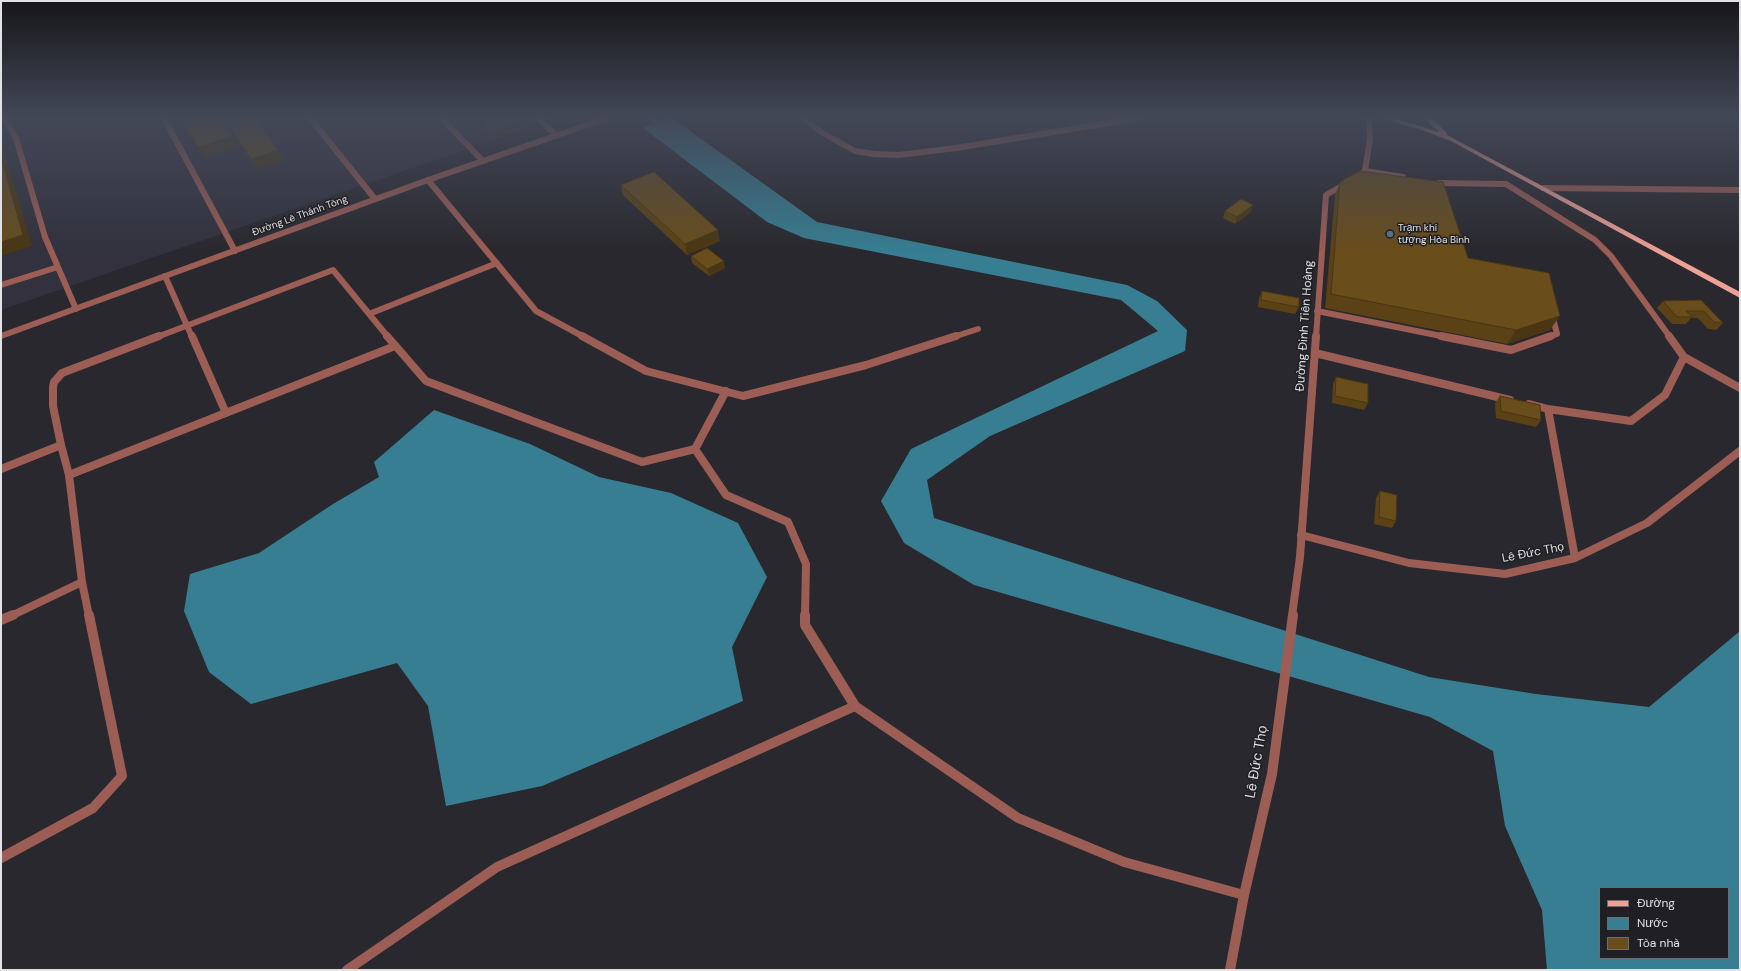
<!DOCTYPE html>
<html>
<head>
<meta charset="utf-8">
<style>
  body { margin:0 }
  #map { position:relative; width:1741px; height:971px; overflow:hidden; background:#29282e; font-family:"DM Sans",sans-serif }
  canvas { display:block }
  .frame { position:absolute; inset:0; border:2px solid #e2e2e5; pointer-events:none }
  .legend { position:absolute; left:1599px; top:887px; width:130px; height:72px; box-sizing:border-box; background:#1f1f24; border:1px solid #6d6d71; margin:0; padding:5px 7px; list-style:none; font-size:12px; color:#e2e2e5 }
  .legend li { display:flex; align-items:center; gap:8px; height:20px }
  .legend b { width:20px; border:1px solid #6d6d71 }
</style>
</head>
<body>
<div id="map">
<canvas width="1741" height="971"></canvas>
<div class="frame"></div>
<ul class="legend">
<li><b style="height:5px;background:#efa196"></b>Đường</li>
<li><b style="height:11px;background:#377e92"></b>Nước</li>
<li><b style="height:11px;background:#694d1a"></b>Tòa nhà</li>
</ul>
</div>
<script>
const g = document.querySelector('canvas').getContext('2d');
g.lineJoin = 'round';
function paint(path, color) { g.fillStyle = color; g.fill(path, 'evenodd'); }
const toPath = rows => new Path2D(rows.map(r => 'M' + r).join(''));
function strokePath(path, color, width, dash) { g.strokeStyle = color; g.lineWidth = width; g.lineCap = dash ? 'butt' : 'round'; g.setLineDash(dash || []); g.stroke(path); }
function label(font, color, halo, rows, align = 'center') {
  g.font = font + ' "DM Sans",sans-serif'; g.lineWidth = 3; g.setLineDash([]); g.textBaseline = 'middle'; g.strokeStyle = halo; g.fillStyle = color; for (const [text, x, y, turn = 0] of rows) {
    g.save(); g.translate(x, y); g.rotate((+turn || 0) * Math.PI / 180); g.textAlign = isNaN(turn) ? turn : align; if (halo) g.strokeText(text, 0, 0); g.fillText(text, 0, 0); g.restore();
  }
}
paint(toPath([
  [1,118,557,118,1,310]
]), '#32313d');
paint(toPath([
  [667,118,672,118,817,222,1127,285,1157,301,1187,330,1185,351,990,436,927,480,934,518,1429,677,1536,694,1649,707,1740,631,1740,970,1547,970,1542,910,1505,826,1493,751,1430,717,974,585,904,543,881,501,911,449,1158,331,1121,300,804,238,767,222,643,128],
  [1600,888,1728,888,1728,958,1600,958],
  [434,410,530,444,599,477,671,493,738,523,767,577,732,647,743,701,542,786,446,806,428,706,397,663,251,704,209,672,184,611,190,574,259,553,333,504,379,477,374,462]
]), '#377e92');
strokePath(toPath([
  [652,118,662,126]
]), '#377e92', 4.5);
strokePath(toPath([
  [4,118,16,138,45,237,76,309],
  [164,118,235,251],
  [310,118,375,199],
  [441,118,483,161],
  [538,118,557,136],
  [1,285,58,267]
]), '#9c5d55', 6);
strokePath(toPath([
  [803,118,821,132,855,151,874,154,898,155,956,148,1139,118],
  [1365,171,1403,177],
  [428,180,536,311,584,337],
  [1439,183,1506,184,1595,240,1611,256,1670,337],
  [1543,188,1740,190],
  [165,276,192,337],
  [1317,311,1446,337],
  [369,314,497,263],
  [157,337,333,270,388,337],
  [953,337,978,329],
  [1548,337,1557,334,1552,314]
]), '#9c5d55', 6);
strokePath(toPath([
  [192,336,226,413],
  [387,336,426,381,642,462,695,449,726,391],
  [582,336,646,371,743,396,866,365,956,336],
  [1441,336,1511,350,1551,336],
  [1669,336,1684,357,1740,388],
  [1315,353,1510,400],
  [1529,404,1548,409,1575,558],
  [1548,409,1631,421,1665,395,1684,357],
  [61,445,53,406,53,387,54,382,62,373,159,336],
  [695,449,726,495,788,522,806,564,805,616],
  [1,469,61,445,69,475,82,582,89,616],
  [69,475,395,346],
  [1301,535,1409,563,1505,574,1575,558,1647,523,1740,451],
  [11,616,82,582]
]), '#9c5d55', 8);
strokePath(toPath([
  [805,615,805,625,855,706],
  [1,620,13,615],
  [1,858,93,808,122,776,89,615],
  [347,970,497,867,855,706,1018,818,1124,862,1244,895]
]), '#9c5d55', 10);
strokePath(toPath([
  [1357,177,1365,171,1370,139,1369,118],
  [1,336,428,180,607,118],
  [1316,337,1326,195,1347,183]
]), '#9c5d55', 6);
strokePath(toPath([
  [1292,616,1300,557,1316,336]
]), '#9c5d55', 8);
strokePath(toPath([
  [1230,970,1244,895,1272,774,1293,615]
]), '#9c5d55', 10);
paint(toPath([
  [1381,118,1393,118,1439,132,1424,118,1432,118,1447,133,1447,135,1740,292,1740,298,1451,141,1419,129,1381,118]
]), '#efa196');
paint(toPath([
  [223,118,284,160,257,169,228,126],
  [489,118,534,118,535,124,494,137,485,127,483,121],
  [1340,182,1468,258,1550,330,1507,344,1325,308,1335,195],
  [621,185,720,241,687,255,623,195],
  [1225,211,1251,212,1235,224,1223,218],
  [691,256,725,268,709,276,692,263],
  [1262,291,1299,307,1295,314,1258,307,1259,298],
  [1701,300,1723,323,1716,330,1708,329,1698,318,1691,318,1686,324,1672,324,1657,308,1663,301],
  [1336,377,1368,403,1364,410,1332,403,1333,384],
  [1500,396,1541,420,1536,427,1496,418,1495,403],
  [1380,491,1396,521,1392,528,1374,524,1376,498]
]), '#5a4216');
paint(toPath([
  [528,118,534,118,535,124,494,137,492,130],
  [233,136,239,147,204,158,198,147],
  [1,141,32,246,1,256],
  [278,150,284,160,257,169,251,159],
  [1253,205,1251,212,1235,224,1237,217],
  [718,230,720,241,687,255,685,244],
  [724,261,725,268,709,276,707,269],
  [1560,316,1550,330,1507,344,1516,330]
]), '#4a3612');
const building = toPath([
  [180,118,221,118,233,136,198,147,180,118],
  [224,118,256,118,278,150,251,159,224,118],
  [489,118,528,118,492,130,483,121,489,118],
  [1,157,23,235,1,242,1,157],
  [1359,171,1443,182,1468,258,1549,273,1560,316,1516,330,1331,294,1340,182,1359,171],
  [654,172,718,230,685,244,621,185,654,172],
  [1241,199,1253,205,1237,217,1225,211,1241,199],
  [707,248,724,261,707,269,691,256,707,248],
  [1262,291,1299,298,1299,307,1261,300,1262,291],
  [1701,300,1723,323,1714,322,1704,311,1686,311,1692,317,1677,317,1663,301,1701,300],
  [1336,377,1368,384,1368,403,1335,396,1336,377],
  [1500,396,1540,405,1541,420,1501,411,1500,396],
  [1380,491,1397,495,1396,521,1379,517,1380,491]
]);
paint(building, '#694d1a');
strokePath(building, '#4a3612', 1);
const sky = g.createLinearGradient(0, 0, 0, 254);
sky.addColorStop(0, '#171619');
sky.addColorStop(0.46, '#434857');
sky.addColorStop(1, '#43485700');
g.fillStyle = sky;
g.fillRect(0, 0, 1741, 254);
for (const [x, y, r, color] of [
  [1390,234,4,"#5c6f8a"]
]) { const dot = new Path2D(); dot.arc(x, y, r, 0, 2 * Math.PI); g.fillStyle = color; g.fill(dot); strokePath(dot, '#1f1f24', 1.5); }
label('10px', '#e2e2e5', '#1f1f24', [
  ["Đường Lê Thánh Tông",300,216,-20]
]);
label('10px', '#e2e2e5', '#1f1f24', [
  ["Trạm khí",1398,228],
  ["tượng Hòa Bình",1398,240]
], 'left');
label('12px', '#e2e2e5', '#1f1f24', [
  ["Đường Đinh Tiên Hoàng",1305,326,-86],
  ["Lê Đức Thọ",1533,553,-11]
]);
label('14px', '#e2e2e5', '#1f1f24', [
  ["Lê Đức Thọ",1257,762,-80]
]);
</script>
</body>
</html>
